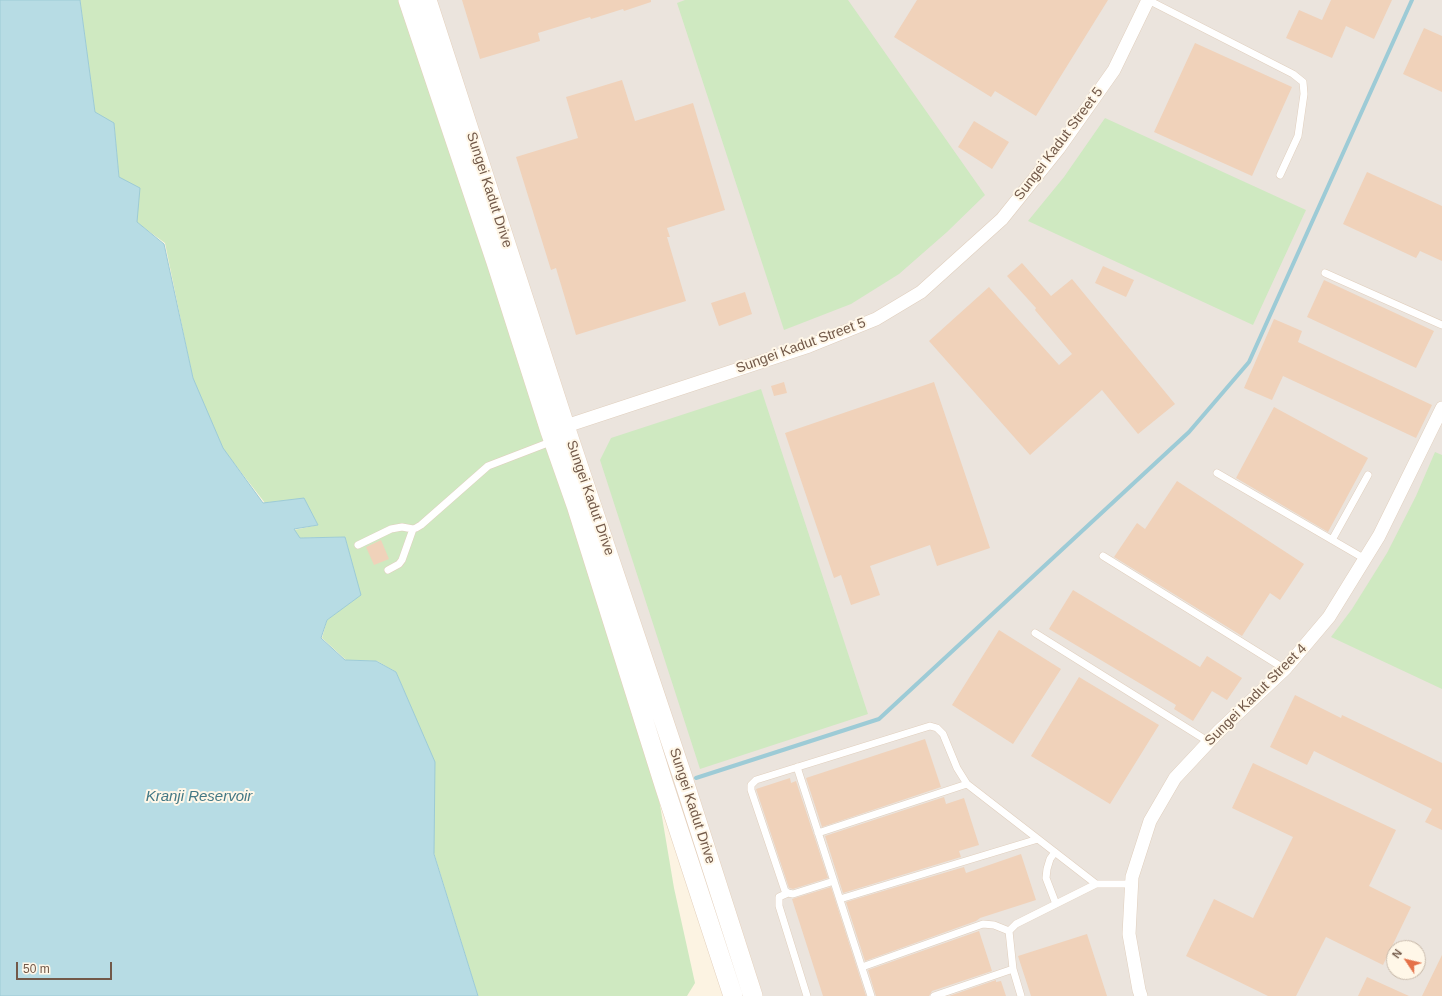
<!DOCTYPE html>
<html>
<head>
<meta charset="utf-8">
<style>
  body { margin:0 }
  #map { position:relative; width:1442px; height:996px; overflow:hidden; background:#fcf3e2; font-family:Arial,sans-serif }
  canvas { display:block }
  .north { position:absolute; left:1386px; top:940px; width:40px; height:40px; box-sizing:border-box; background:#fff7e8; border:1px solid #c7b8a8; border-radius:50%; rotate:305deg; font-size:11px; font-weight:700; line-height:16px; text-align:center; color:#725949 }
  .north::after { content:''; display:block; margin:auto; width:14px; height:18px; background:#e47148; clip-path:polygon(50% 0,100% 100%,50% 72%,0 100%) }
  .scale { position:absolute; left:16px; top:962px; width:96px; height:18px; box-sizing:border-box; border:2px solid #725949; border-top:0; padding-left:5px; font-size:12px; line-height:14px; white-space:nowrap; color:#725949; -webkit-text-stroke:3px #fff7e8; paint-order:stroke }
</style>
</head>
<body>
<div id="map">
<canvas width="1442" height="996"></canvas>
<div class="north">N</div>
<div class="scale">50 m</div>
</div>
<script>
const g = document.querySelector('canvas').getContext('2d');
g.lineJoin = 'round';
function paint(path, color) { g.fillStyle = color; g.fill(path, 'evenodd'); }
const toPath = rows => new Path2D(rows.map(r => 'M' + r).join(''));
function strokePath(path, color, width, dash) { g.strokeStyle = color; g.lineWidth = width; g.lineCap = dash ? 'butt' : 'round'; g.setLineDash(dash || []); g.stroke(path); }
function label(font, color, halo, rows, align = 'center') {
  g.font = font + ' Arial,sans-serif'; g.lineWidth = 4; g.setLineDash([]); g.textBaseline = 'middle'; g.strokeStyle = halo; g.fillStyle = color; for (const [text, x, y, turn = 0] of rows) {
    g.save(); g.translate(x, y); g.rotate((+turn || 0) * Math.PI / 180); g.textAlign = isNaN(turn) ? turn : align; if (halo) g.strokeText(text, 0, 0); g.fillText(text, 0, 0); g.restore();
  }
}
paint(toPath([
  [387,0,1442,0,1442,996,741,996],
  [1394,948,1418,948,1418,972,1394,972]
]), '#ebe4dd');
paint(toPath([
  [80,0,398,0,646,722,674,888,695,983,687,996,478,996,434,853,434,762,396,672,377,661,346,660,322,638,327,620,360,595,345,537,299,538,294,530,318,525,304,499,265,503,223,449,193,379,165,243,136,222,119,178,114,124,95,113],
  [685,0,848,0,985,195,947,232,899,274,851,304,784,330,677,3],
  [1105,118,1306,210,1253,325,1028,221,1064,177],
  [761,389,868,714,700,769,600,460,611,438],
  [1435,452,1442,455,1442,689,1331,637,1352,609,1387,553,1416,496]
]), '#cfe9c1');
const water = toPath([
  [0,0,80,0,95,112,114,123,119,177,140,188,137,222,164,244,193,378,223,448,263,503,304,498,318,525,294,529,300,538,345,537,361,595,327,620,321,638,345,660,376,661,396,672,435,762,434,854,478,996,0,996,0,0]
]);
paint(water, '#b7dce4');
strokePath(water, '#9dcbd6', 1);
strokePath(toPath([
  [696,778,879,719,1189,432,1249,362,1412,0]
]), '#9dcbd6', 4);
paint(toPath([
  [462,0,651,0,651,2,624,11,623,9,591,19,590,17,538,33,540,41,480,59],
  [917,0,1108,0,1036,116,995,91,991,97,894,37],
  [1331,0,1392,0,1374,39,1346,26,1332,58,1286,38,1299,10,1322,20],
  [1424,28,1442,36,1442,92,1403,74],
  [1195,43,1292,87,1252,176,1154,132],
  [622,80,635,121,693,103,725,210,667,228,670,237,667,237,686,301,576,335,556,268,551,270,516,157,578,138,566,97],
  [974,121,1009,142,992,169,958,147],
  [1367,172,1442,206,1442,261,1420,251,1416,258,1343,224],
  [1022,263,1051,296,1072,279,1175,404,1138,434,1102,390,1030,455,929,341,989,287,1059,365,1072,354,1035,310,1036,308,1007,276],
  [1103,266,1134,280,1126,297,1095,283],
  [1324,280,1434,331,1416,368,1307,317],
  [745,292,752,314,719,326,711,303],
  [1274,319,1302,331,1298,342,1432,405,1416,438,1283,376,1272,400,1244,388],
  [784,382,787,393,774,396,771,386],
  [934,382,990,548,937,566,930,545,870,566,880,595,851,605,841,575,834,578,785,433],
  [1274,407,1368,458,1328,532,1236,478],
  [1177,481,1304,564,1280,600,1270,593,1242,636,1114,557,1137,523,1145,529],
  [381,540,389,559,374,565,366,547],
  [1073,590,1200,667,1207,656,1242,678,1227,700,1212,691,1193,721,1174,709,1176,705,1049,629],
  [999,630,1061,669,1013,744,952,705],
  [1079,677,1159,725,1110,804,1031,756],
  [1295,695,1341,718,1342,715,1442,763,1442,830,1425,822,1432,809,1314,751,1307,765,1270,747],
  [925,739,941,787,822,827,806,778],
  [1253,763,1396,830,1369,886,1411,907,1383,965,1326,937,1296,996,1268,996,1186,956,1214,899,1253,918,1293,837,1232,808],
  [790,778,791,783,796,781,828,878,793,889,789,888,756,789],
  [944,797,946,804,964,798,979,845,959,851,961,857,843,893,825,836],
  [1021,854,1036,900,980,918,976,921,865,961,846,902,964,867,966,873],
  [831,887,866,996,823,996,792,899],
  [979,931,992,971,932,991,929,996,876,996,868,970],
  [1087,934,1107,996,1031,996,1018,956],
  [1442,955,1442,996,1422,996],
  [1367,977,1409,996,1358,996],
  [996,980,996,982,1001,981,1006,996,949,996]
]), '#f0d2ba');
const service = toPath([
  [1148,0,1293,74,1303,82,1304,94,1298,136,1280,175],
  [1325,273,1442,325],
  [1217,473,1365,559],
  [1332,540,1368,475],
  [358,545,391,529,402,527,413,529,416,528,421,525,488,466,553,441],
  [1103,556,1285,669],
  [388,570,399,564,402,560,413,529],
  [1035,633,1209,742],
  [797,767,871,996],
  [818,833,967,784],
  [1055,852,1050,859,1047,869,1046,878,1056,904],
  [834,881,793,894,788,893,785,891,751,790,751,785,756,780,930,726,937,728,943,734,957,768,967,784,1096,884],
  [788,893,779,897,779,906,807,996],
  [840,899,1038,839],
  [1009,931,1016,924,1096,884,1132,884],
  [1009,931,1013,969,1021,996],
  [862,967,983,924,994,925,1009,931],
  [934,996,1013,969]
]);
const minor = toPath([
  [557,429,809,346,876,319,921,292,1002,219,1059,148,1114,70,1148,0],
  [1141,996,1139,990,1129,934,1132,877,1150,821,1175,778,1219,731,1285,669,1329,617,1379,536,1442,408]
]);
const secondary = toPath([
  [408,0,496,262,550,431,576,505,664,785,733,996],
  [427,0,565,426,683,778,753,996]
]);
strokePath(service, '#e0cfbe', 8);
strokePath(minor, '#e0cfbe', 14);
strokePath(secondary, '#e4d0bc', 20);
strokePath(service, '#fff', 7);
strokePath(minor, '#fff', 13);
strokePath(secondary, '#fff', 19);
label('14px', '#725949', '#fff7e8', [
  ["Sungei Kadut Street 5",1059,144,-53],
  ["Sungei Kadut Drive",489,190,72],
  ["Sungei Kadut Street 5",801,346,-20],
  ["Sungei Kadut Drive",590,498,71],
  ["Sungei Kadut Street 4",1256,695,-45],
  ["Sungei Kadut Drive",692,806,72]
]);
label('italic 15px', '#437885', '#fff7e8', [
  ["Kranji Reservoir",199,797]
]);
</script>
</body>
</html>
